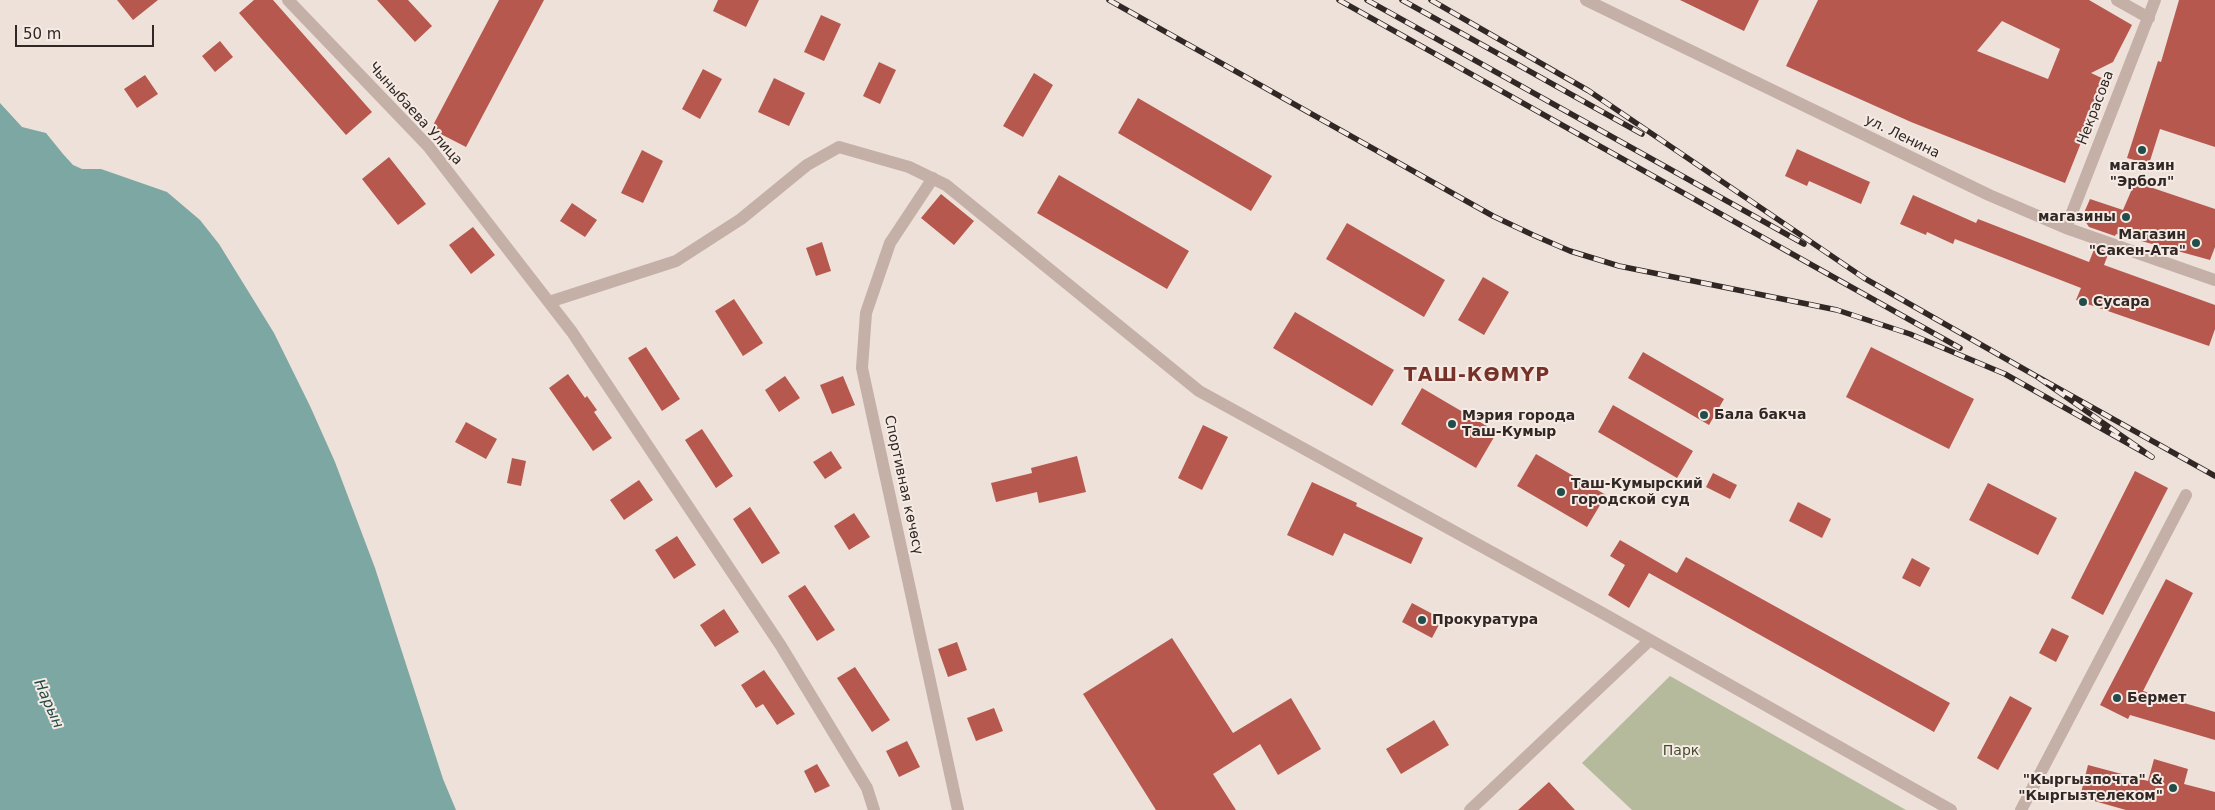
<!DOCTYPE html>
<html>
<head>
<meta charset="utf-8">
<style>
  body { margin:0 }
  #map { position:relative; width:2215px; height:810px; overflow:hidden; background:#ede1d9; font-family:"DejaVu Sans",sans-serif }
  canvas { display:block }
  .scale { position:absolute; left:15px; top:25px; width:139px; height:22px; box-sizing:border-box; border:2px solid #312826; border-top:0; padding-left:6px; font-size:15px; line-height:18px; white-space:nowrap; color:#312826; -webkit-text-stroke:4px #f6ebe4; paint-order:stroke }
</style>
</head>
<body>
<div id="map">
<canvas width="2215" height="810"></canvas>
<div class="scale">50 m</div>
</div>
<script>
const g = document.querySelector('canvas').getContext('2d');
g.lineJoin = 'round';
function paint(path, color) { g.fillStyle = color; g.fill(path, 'evenodd'); }
const toPath = rows => new Path2D(rows.map(r => 'M' + r).join(''));
function strokePath(path, color, width, dash) { g.strokeStyle = color; g.lineWidth = width; g.lineCap = dash ? 'butt' : 'round'; g.setLineDash(dash || []); g.stroke(path); }
function label(font, color, halo, rows, align = 'center') {
  g.font = font + ' "DejaVu Sans",sans-serif'; g.lineWidth = 4; g.setLineDash([]); g.textBaseline = 'middle'; g.strokeStyle = halo; g.fillStyle = color; for (const [text, x, y, turn = 0] of rows) {
    g.save(); g.translate(x, y); g.rotate((+turn || 0) * Math.PI / 180); g.textAlign = isNaN(turn) ? turn : align; if (halo) g.strokeText(text, 0, 0); g.fillText(text, 0, 0); g.restore();
  }
}
paint(toPath([
  [1670,676,1906,810,1632,810,1582,763]
]), '#b4ba9b');
paint(toPath([
  [0,103,22,127,46,133,63,154,73,165,82,169,101,169,167,192,200,220,219,244,274,333,310,406,335,462,375,568,443,779,456,810,0,810]
]), '#7ca7a2');
paint(toPath([
  [117,0,158,0,133,20],
  [254,0,273,0,372,112,346,135,239,13],
  [377,0,408,0,432,26,415,42],
  [499,0,544,0,466,147,431,129],
  [718,0,759,0,746,27,713,11],
  [1680,0,1759,0,1744,31],
  [1818,0,2089,0,2132,25,2113,62,2091,73,2106,80,2065,183,1911,122,1786,66],
  [2002,21,2060,49,2048,79,1977,51],
  [2179,0,2215,0,2215,147,2160,129,2149,164,2127,158,2158,61,2161,62],
  [821,15,841,24,824,61,804,52],
  [220,41,233,57,215,72,202,56],
  [879,62,896,70,880,104,863,96],
  [703,69,722,79,700,119,682,109],
  [1034,73,1053,85,1023,137,1003,126],
  [145,75,158,94,137,108,124,89],
  [774,78,805,93,789,126,758,112],
  [1138,98,1272,176,1251,211,1118,133],
  [1797,149,1870,182,1861,204,1809,181,1807,186,1785,176],
  [642,150,663,161,643,203,621,193],
  [389,157,426,204,398,225,362,179],
  [1059,175,1189,251,1167,289,1037,213],
  [2135,182,2215,209,2215,247,2210,260,2116,234,2115,236,2089,227,2085,221,2083,215,2090,199,2123,210],
  [941,194,974,221,954,245,921,218],
  [1913,195,1976,223,1978,219,2089,262,2095,247,2109,252,2104,265,2215,305,2215,329,2209,346,2076,300,2081,288,1955,239,1953,244,1927,232,1926,235,1900,224],
  [572,203,597,220,585,237,560,221],
  [1347,223,1445,280,1424,317,1326,259],
  [473,227,495,255,471,274,449,245],
  [822,242,831,271,816,276,806,248],
  [1483,277,1509,292,1484,335,1458,320],
  [734,299,763,343,743,356,715,311],
  [1295,312,1394,370,1372,406,1273,348],
  [646,347,680,399,662,411,628,358],
  [1871,347,1974,399,1949,449,1846,397],
  [1643,352,1724,399,1709,425,1628,378],
  [568,374,585,398,587,396,597,410,594,412,612,438,593,451,549,388],
  [785,376,800,398,779,412,765,390],
  [843,376,855,405,832,414,820,385],
  [1422,388,1497,432,1476,468,1401,424],
  [1613,405,1693,451,1677,478,1598,432],
  [466,422,497,439,486,459,455,442],
  [1203,425,1228,437,1202,490,1178,478],
  [702,429,733,476,716,488,685,440],
  [831,451,842,468,825,479,813,462],
  [1536,454,1606,495,1587,527,1517,486],
  [1077,456,1086,492,1039,503,1037,492,996,502,991,483,1032,473,1031,468],
  [512,458,526,461,521,486,507,483],
  [2135,471,2168,488,2103,615,2071,598],
  [1713,473,1737,485,1730,499,1706,487],
  [639,480,653,500,624,520,610,500],
  [1312,482,1357,503,1356,506,1423,538,1411,564,1344,533,1333,556,1287,535],
  [1988,483,2057,518,2038,555,1969,520],
  [1798,502,1831,519,1822,538,1789,521],
  [750,507,780,553,762,564,733,519],
  [854,513,870,537,849,550,834,526],
  [677,536,696,565,674,579,655,550],
  [1620,540,1677,573,1686,557,1950,703,1934,732,1649,573,1629,608,1608,595,1625,565,1610,556],
  [1912,558,1930,568,1920,587,1902,578],
  [2166,579,2193,593,2143,691,2215,712,2215,740,2130,715,2128,719,2100,705],
  [805,585,835,630,817,641,788,596],
  [1412,603,1442,619,1432,638,1402,622],
  [724,609,739,632,715,647,700,625],
  [2052,628,2069,636,2056,662,2039,653],
  [1172,638,1233,733,1291,698,1321,749,1278,775,1260,744,1213,774,1236,810,1156,810,1083,694],
  [957,642,967,670,948,677,938,649],
  [855,667,890,720,872,732,837,678],
  [764,670,795,714,777,725,763,704,756,708,741,685],
  [2010,696,2032,708,1998,770,1977,758],
  [994,708,1003,731,976,741,967,718],
  [1434,720,1449,745,1401,774,1386,749],
  [907,741,920,767,899,777,886,751],
  [2154,759,2188,769,2184,784,2215,792,2215,810,2126,810,2080,797,2088,765,2148,781],
  [817,764,830,786,815,793,804,771],
  [1549,782,1575,810,1518,810]
]), '#b7584e');
strokePath(toPath([
  [288,0,428,146,572,332,781,646,867,788,874,810],
  [1586,0,1989,195,2066,228,2215,280],
  [2117,0,2149,18],
  [933,178,890,243,866,313,862,368,958,810],
  [2066,228,2155,0],
  [549,302,676,261,741,219,807,165,839,147,909,167,946,185,1199,391,1597,610,1951,810],
  [1470,810,1650,640],
  [2021,810,2186,495]
]), '#c4b0a7', 12);
const rail = toPath([
  [1109,0,1493,216,1533,235,1570,251,1619,266,1837,310,1910,334,2005,374,2152,457,2036,376,2215,476],
  [1339,0,1960,348],
  [1367,0,1804,244],
  [1402,0,1642,134],
  [1431,0,1589,91,1864,278,2036,376]
]);
strokePath(rail, '#312826', 5.5);
strokePath(rail, '#f6ebe4', 4, [11]);
for (const [x, y, r, color] of [
  [2142,150,5,"#214d4a"],
  [2126,217,5,"#214d4a"],
  [2196,243,5,"#214d4a"],
  [2083,302,5,"#214d4a"],
  [1704,415,5,"#214d4a"],
  [1452,424,5,"#214d4a"],
  [1561,492,5,"#214d4a"],
  [1422,620,5,"#214d4a"],
  [2117,698,5,"#214d4a"],
  [2173,788,5,"#214d4a"]
]) { const dot = new Path2D(); dot.arc(x, y, r, 0, 2 * Math.PI); g.fillStyle = color; g.fill(dot); strokePath(dot, '#f6ebe4', 2); }
label('14px', '#312826', '#f6ebe4', [
  ["Некрасова",2096,108,-69],
  ["Чыныбаева Улица",415,114,48],
  ["ул. Ленина",1902,137,26],
  ["Спортивная көчөсү",903,485,78]
]);
label('bold 14px', '#312826', '#f6ebe4', [
  ["магазин",2142,166,"center"],
  ["\"Эрбол\"",2142,182,"center"],
  ["магазины",2116,217,"right"],
  ["Магазин",2186,235,"right"],
  ["\"Сакен-Ата\"",2186,251,"right"],
  ["Сусара",2093,302],
  ["Бала бакча",1714,415],
  ["Мэрия города",1462,416],
  ["Таш-Кумыр",1462,432],
  ["Таш-Кумырский",1571,484],
  ["городской суд",1571,500],
  ["Прокуратура",1432,620],
  ["Бермет",2127,698],
  ["\"Кыргызпочта\" &",2163,780,"right"],
  ["\"Кыргызтелеком\"",2163,796,"right"]
], 'left');
label('14px', '#454c2d', '#f6ebe4', [
  ["Парк",1681,751]
]);
label('italic 15px', '#214d4a', '#f6ebe4', [
  ["Нарын",48,704,66]
]);
g.letterSpacing = '1px';
label('bold 19px', '#763129', '#f6ebe4', [
  ["ТАШ-КӨМҮР",1477,376]
]);
g.letterSpacing = '0px';
</script>
</body>
</html>
